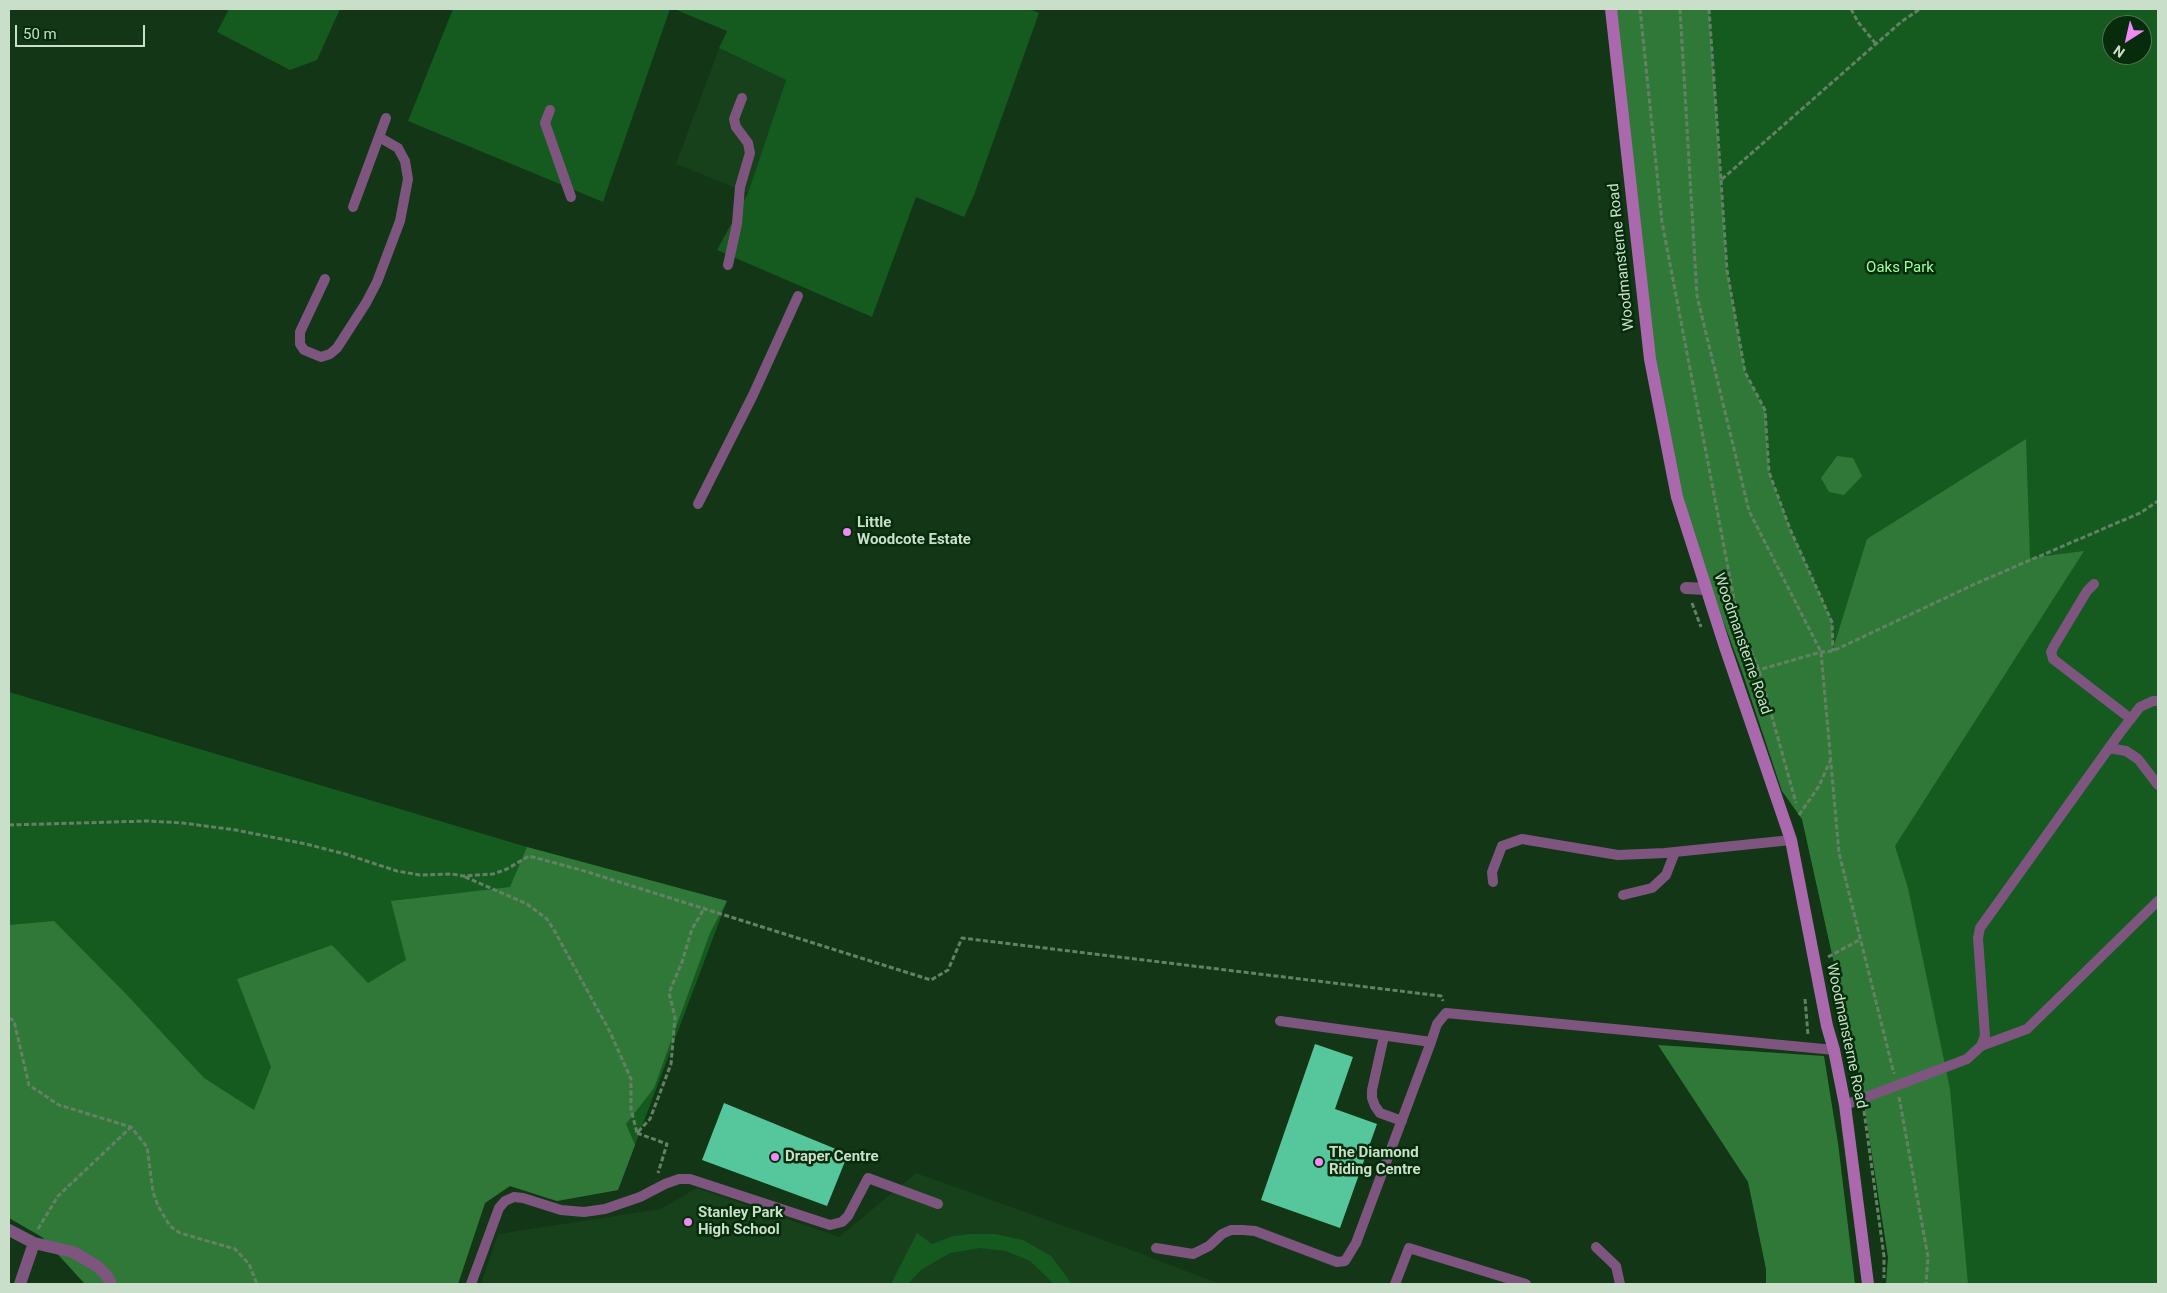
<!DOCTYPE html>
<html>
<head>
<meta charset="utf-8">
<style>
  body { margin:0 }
  #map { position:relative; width:2167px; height:1293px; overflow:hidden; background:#123616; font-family:Roboto,sans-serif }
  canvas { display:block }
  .frame { position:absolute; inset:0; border:10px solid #cadfca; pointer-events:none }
  .north { position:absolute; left:2102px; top:15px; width:50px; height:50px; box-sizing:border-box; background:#072c0c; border:1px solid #557458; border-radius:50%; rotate:215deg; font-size:14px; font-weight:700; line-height:20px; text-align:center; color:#cadfca }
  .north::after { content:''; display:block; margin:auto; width:18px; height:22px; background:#f08bf5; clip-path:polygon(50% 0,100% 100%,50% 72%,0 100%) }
  .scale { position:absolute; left:15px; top:25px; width:130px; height:22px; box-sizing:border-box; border:2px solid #cadfca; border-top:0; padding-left:6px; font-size:15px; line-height:18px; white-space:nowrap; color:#cadfca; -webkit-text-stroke:4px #072c0c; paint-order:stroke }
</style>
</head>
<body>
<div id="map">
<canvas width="2167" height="1293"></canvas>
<div class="frame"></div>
<div class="north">N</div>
<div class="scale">50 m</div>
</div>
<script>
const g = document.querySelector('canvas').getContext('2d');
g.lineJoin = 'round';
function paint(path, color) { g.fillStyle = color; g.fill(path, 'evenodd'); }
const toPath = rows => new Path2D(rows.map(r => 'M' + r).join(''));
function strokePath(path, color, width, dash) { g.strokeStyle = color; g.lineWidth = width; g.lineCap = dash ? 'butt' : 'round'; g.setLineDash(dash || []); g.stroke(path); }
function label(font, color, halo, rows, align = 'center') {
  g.font = font + ' Roboto,sans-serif'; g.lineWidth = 5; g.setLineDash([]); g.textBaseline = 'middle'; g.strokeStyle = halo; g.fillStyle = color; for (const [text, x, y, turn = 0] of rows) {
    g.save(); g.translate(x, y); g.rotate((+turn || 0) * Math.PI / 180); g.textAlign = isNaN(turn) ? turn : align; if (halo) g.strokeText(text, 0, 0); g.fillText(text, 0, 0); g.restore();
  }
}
paint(toPath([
  [719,48,786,80,748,193,676,164],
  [916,1173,1134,1251,1220,1284,481,1284,498,1234,660,1209,697,1188,839,1237]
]), '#16411b');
paint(toPath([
  [229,9,340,9,317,60,290,70,217,32],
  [453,9,670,9,603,202,408,121],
  [674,9,1029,9,1039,13,974,195,964,217,916,197,872,317,717,250,748,193,786,80,719,48,727,31],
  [1611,9,2158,9,2158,1284,1887,1284,1888,1257,1867,1111,1802,819,1782,791,1743,674,1712,589],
  [2112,25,2142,25,2142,55,2112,55],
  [9,692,527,847,727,901,618,1190,557,1201,510,1186,485,1203,458,1284,85,1284,42,1237,9,1218],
  [917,1233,932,1244,953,1236,971,1234,995,1234,1023,1240,1051,1256,1072,1284,1054,1284,1030,1261,1006,1251,980,1248,950,1253,921,1270,908,1284,891,1284]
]), '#155a1f');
paint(toPath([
  [1611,9,1709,9,1727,270,1745,372,1765,410,1769,472,1790,529,1832,622,1833,649,1867,539,2026,439,2030,558,2084,551,1895,846,1908,888,1950,1089,1968,1284,1886,1284,1888,1257,1861,1085,1802,819,1782,791,1743,674,1677,497,1650,359],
  [1837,456,1853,458,1862,476,1844,495,1829,492,1821,478],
  [527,847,727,901,710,933,654,1088,626,1124,635,1145,618,1190,557,1201,510,1186,485,1203,458,1284,85,1284,42,1237,9,1218,9,925,54,921,127,995,204,1078,254,1110,271,1067,237,979,332,945,368,983,406,960,391,901,510,887],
  [1658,1045,1824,1056,1838,1143,1855,1284,1766,1284,1766,1269,1748,1182]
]), '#307837');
paint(toPath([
  [1315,1044,1353,1057,1335,1109,1377,1124,1340,1228,1261,1200],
  [724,1103,848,1154,827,1206,702,1160]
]), '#56c79c');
strokePath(toPath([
  [1640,9,1662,222,1738,620,1759,670,1796,803],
  [1680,9,1697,296,1749,511,1821,652,1839,853,1894,1074],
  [1709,9,1721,180,1901,22,1920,9],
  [1851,9,1858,22,1876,44],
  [1721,180,1727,270,1745,372,1765,410,1769,472,1790,529,1832,622,1833,651],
  [1692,603,1701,627],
  [1748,673,1821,652,1833,651,1977,583,2140,513,2158,501],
  [1799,815,1819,786,1831,759],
  [9,825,148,821,183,823,236,830,306,844,345,854,397,871,420,875,452,874,463,876,493,874,507,869,529,856,581,870,931,980,948,970,962,938,1441,996,1443,1001],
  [465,877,527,904,547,919,554,930,610,1032,631,1079,631,1109,637,1133,650,1119,671,1064,675,1017,669,993,682,962,692,929,705,907],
  [1828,957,1861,939],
  [1805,999,1808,1035],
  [9,1018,14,1021,29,1085,59,1105,131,1127,147,1147,153,1192,158,1206,170,1226,180,1233,235,1249,249,1264,257,1284],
  [1899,1097,1928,1257,1926,1284],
  [1864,1111,1884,1256,1884,1278],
  [637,1133,667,1144,658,1173],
  [38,1229,58,1196,130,1128]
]), '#648166', 3, [5, 2.5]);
strokePath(toPath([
  [550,110,545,123,571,197],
  [353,207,386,118],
  [728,265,737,224,740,187,750,153,748,143,736,127,734,119,742,98],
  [325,279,300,332,300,344,304,350,321,357,330,354,337,348,366,303,377,282,400,221,408,179,405,161,398,148,379,137],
  [698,504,753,395,798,296],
  [2094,584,2087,591,2054,646,2051,652,2053,659,2131,719],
  [2109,748,2126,751,2138,759,2158,785],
  [1493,882,1492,872,1502,846,1522,839,1618,855,1665,853,1791,840],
  [1623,895,1652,888,1666,875,1675,852],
  [1280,1021,1431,1042,1437,1024,1446,1013,1834,1050],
  [1384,1036,1372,1090,1372,1098,1375,1106,1380,1113,1402,1121],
  [1981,1046,2027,1029,2158,901],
  [1845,1105,1967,1059,1981,1046,1985,1036,1978,938,1980,928,2119,734,2140,707,2153,701,2158,701],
  [1596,1247,1616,1266,1620,1284],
  [1156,1248,1193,1254,1209,1246,1222,1234,1231,1230,1243,1230,1255,1231,1337,1262,1345,1261,1356,1243,1431,1042],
  [471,1284,499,1208,505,1201,514,1197,523,1198,561,1210,584,1212,605,1209,640,1197,665,1184,679,1179,690,1179,830,1225,842,1222,848,1216,868,1178,938,1204],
  [1395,1284,1409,1248,1526,1284]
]), '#7d557f', 10);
strokePath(toPath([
  [1686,588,1706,589],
  [9,1230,34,1243,73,1252,97,1266,107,1276,111,1284],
  [20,1284,34,1243]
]), '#7d557f', 12);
strokePath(toPath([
  [1611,9,1650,359,1677,497,1725,647,1791,840,1827,1026,1834,1050,1845,1105,1868,1284]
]), '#aa69ad', 12);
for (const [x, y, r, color] of [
  [847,532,5,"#f08bf5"],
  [775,1157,5,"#f08bf5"],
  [1319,1162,5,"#f08bf5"],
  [688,1222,5,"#f08bf5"]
]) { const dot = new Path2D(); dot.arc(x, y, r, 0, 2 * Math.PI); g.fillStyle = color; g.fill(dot); strokePath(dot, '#072c0c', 2); }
label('15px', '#cadfca', '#072c0c', [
  ["Woodmansterne Road",1622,257,-96],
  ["Woodmansterne Road",1742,644,71],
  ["Woodmansterne Road",1846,1036,78]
]);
label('15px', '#9ffea4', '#072c0c', [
  ["Oaks Park",1900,268]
]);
label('bold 15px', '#cadfca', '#072c0c', [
  ["Little",857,523],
  ["Woodcote Estate",857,540],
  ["The Diamond",1329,1153],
  ["Riding Centre",1329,1170],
  ["Draper Centre",785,1157],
  ["Stanley Park",698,1213],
  ["High School",698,1230]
], 'left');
</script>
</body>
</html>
